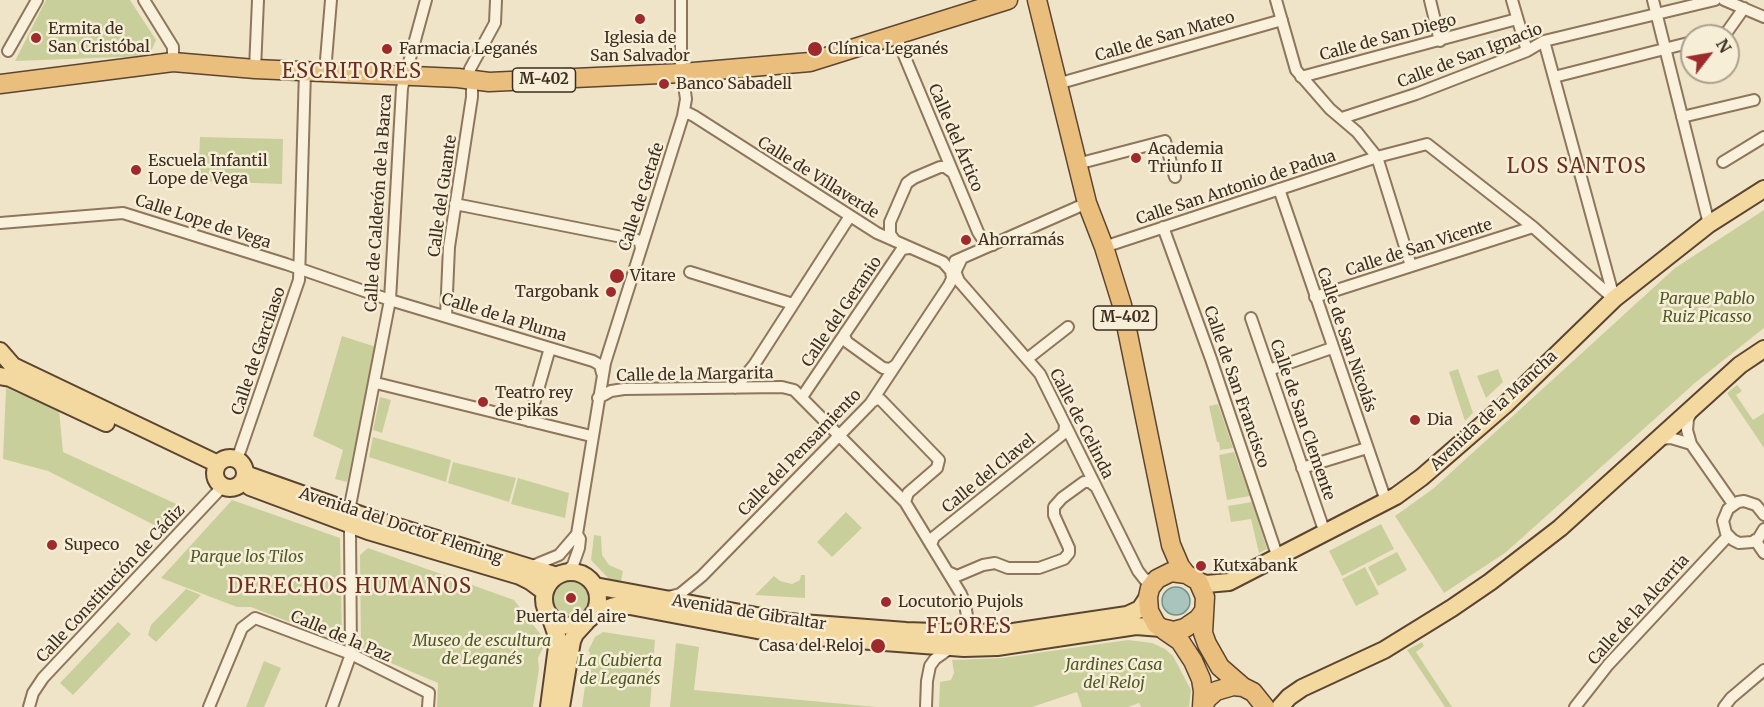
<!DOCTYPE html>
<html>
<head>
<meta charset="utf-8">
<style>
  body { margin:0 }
  #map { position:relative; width:1764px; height:707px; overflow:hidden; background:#f0e4c8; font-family:Merriweather,serif }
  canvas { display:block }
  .north { position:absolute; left:1680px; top:24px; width:60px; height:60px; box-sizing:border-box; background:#f7eed8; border:2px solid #ada18e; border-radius:50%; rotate:59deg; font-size:16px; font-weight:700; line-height:24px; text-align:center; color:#3d2e20 }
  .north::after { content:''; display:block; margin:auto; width:21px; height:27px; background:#9e2a2b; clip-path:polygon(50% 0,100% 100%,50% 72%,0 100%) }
</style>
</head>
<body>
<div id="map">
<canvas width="1764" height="707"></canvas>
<div class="north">N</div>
</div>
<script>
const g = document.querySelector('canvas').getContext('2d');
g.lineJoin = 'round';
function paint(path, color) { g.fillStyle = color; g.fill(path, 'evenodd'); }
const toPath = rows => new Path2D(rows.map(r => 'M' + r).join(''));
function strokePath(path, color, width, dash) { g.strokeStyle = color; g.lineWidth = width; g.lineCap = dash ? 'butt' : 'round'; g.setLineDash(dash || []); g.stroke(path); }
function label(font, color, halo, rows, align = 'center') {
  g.font = font + ' Merriweather,serif'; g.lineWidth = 5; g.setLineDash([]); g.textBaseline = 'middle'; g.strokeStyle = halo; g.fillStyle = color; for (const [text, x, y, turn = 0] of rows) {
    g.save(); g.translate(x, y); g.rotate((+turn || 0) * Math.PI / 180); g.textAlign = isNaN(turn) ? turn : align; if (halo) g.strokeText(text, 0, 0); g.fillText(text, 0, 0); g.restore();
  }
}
paint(toPath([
  [46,0,130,0,156,40,149,56,15,61],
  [200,137,283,139,282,184,198,181],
  [1764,210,1764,328,1696,382,1505,553,1444,593,1395,516,1434,488,1675,268],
  [342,336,376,347,347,482,335,479,343,450,313,436],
  [1458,369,1473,413,1465,421,1449,372],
  [1498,369,1503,382,1486,398,1477,376],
  [1737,385,1742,391,1736,395,1753,420,1764,413,1764,448,1727,393],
  [6,388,59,410,63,452,185,508,164,530,48,471,3,459],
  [380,397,391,400,382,433,373,430],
  [1218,404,1233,448,1220,450,1219,442,1217,442,1209,406],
  [373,437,451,460,446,482,369,457],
  [1234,452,1250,496,1227,500,1219,455],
  [453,462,516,478,509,502,448,483],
  [518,478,569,493,565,518,511,504],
  [232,500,340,538,342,637,338,641,251,607,237,607,161,578],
  [1252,502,1267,549,1259,553,1251,519,1231,522,1228,506],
  [846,512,862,528,832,557,817,542],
  [1381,524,1394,549,1342,576,1329,551],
  [594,535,601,536,602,555,609,565,623,571,621,581,609,579,591,560],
  [368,548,514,600,541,635,543,648,538,658,539,669,533,707,437,707,438,683,365,652,361,647,360,555],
  [1397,552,1407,570,1378,586,1368,567],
  [1365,567,1379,594,1356,606,1342,579],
  [801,575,805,575,805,598,755,595,774,576,780,581,792,584,800,580],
  '553 600a18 18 0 1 1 36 0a18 18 0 1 1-36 0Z',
  [186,589,201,595,156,642,148,635,151,625],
  [118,622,131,634,73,695,60,683],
  [603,632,655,640,650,707,582,707,590,652,588,651,595,637],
  [1128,640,1152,643,1165,649,1173,656,1191,690,1189,707,1141,707,1139,703,1128,707,1082,707,1077,692,1032,707,939,707,940,682,951,680,954,673,952,660,1002,658],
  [1422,642,1424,646,1416,652,1452,707,1445,707,1407,650],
  [676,643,699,647,694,690,876,707,670,707],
  [264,661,281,668,264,707,246,707]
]), '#c9cf9b');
const water = toPath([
  '1162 601a14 14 0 1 1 28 0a14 14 0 1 1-28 0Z'
]);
paint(water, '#a9c4bc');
strokePath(water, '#6f938a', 1.5);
const minor = toPath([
  [144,0,173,47,173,62],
  [1276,0,1296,70,1330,109,1357,132,1377,157,1411,266],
  [1430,0,1440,41],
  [1512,0,1527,51],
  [1653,0,1709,224],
  [1724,0,1764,17],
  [896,36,978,232,985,243,993,245],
  [1714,36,1727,32,1744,8],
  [1544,41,1614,298],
  [8,51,37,0],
  [255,69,258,0],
  [325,72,331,0],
  [1301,77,1517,19],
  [1554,77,1692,42],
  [467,79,470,69,495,23,496,0],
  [1057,84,1282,20],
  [683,116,688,113,694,116,877,233,943,262,951,271,952,278],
  [1682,117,1754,100],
  [1342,118,1416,94,1527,51,1544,41,1715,0],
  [1723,162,1764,137],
  [1077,164,1165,141,1175,177],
  [1279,189,1386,501],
  [455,204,637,240,640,242,641,249],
  [0,223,123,213,286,264,390,300,593,361,600,365,602,373],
  [1163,227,1211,359,1278,558],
  [895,241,890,234,890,222,907,183,914,178,940,167,945,167,952,172],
  [1104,247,1377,157,1427,144,1533,227,1614,299],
  [955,261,1087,203],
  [955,271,959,281,1040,374,1138,571,1145,580,1157,579],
  [690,272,793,304],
  [1315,297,1533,227],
  [446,316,449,247,472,97,472,80],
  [1251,318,1325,533],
  [845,333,844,336,847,342,883,368,890,369,896,365],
  [1027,359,1068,327],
  [1269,370,1332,348],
  [376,383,591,436],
  [735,388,754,365,850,216],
  [802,397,898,255,902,249,909,248],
  [598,398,611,391,624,389,782,387,794,390,905,502,961,594,965,604,968,622,978,633],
  [872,402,876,399,881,400,939,460,937,468,908,493,905,502],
  [1692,411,1688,419,1687,430,1691,444,1733,504],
  [529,421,550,348],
  [1660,439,1671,438,1691,444],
  [236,459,240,451,299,280,305,71],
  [1302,468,1367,448],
  [349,511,390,300,402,88,426,0],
  [1764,515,1756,505,1744,501,1738,502,1728,509,1723,521,1726,533,1733,540,1739,543,1752,542,1758,539,1764,529],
  [1755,540,1764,553],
  [931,545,934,537,1064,433,1065,426],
  [530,567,559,555,577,534],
  [566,572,573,565,579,548,580,539,577,534,605,363,683,116,686,99,681,64,681,0],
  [948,572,957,576,983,565,995,563,1008,568,1039,568,1064,559,1069,553,1069,548,1054,515,1054,507,1062,498,1084,482,1090,482,1095,486],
  [668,597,680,594,702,576,870,404,949,285,961,260],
  [29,707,33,693,43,678,223,486],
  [209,707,242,628,255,618,351,654,429,693,428,707],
  [332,707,351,654,350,531,351,525],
  [926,707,927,681,930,666,935,659,952,647],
  [1575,707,1608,665,1728,536],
  [1724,707,1731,698,1764,670]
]);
const primary = toPath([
  [0,351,13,366,218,464],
  [0,376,10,378,106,423],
  '215 473a15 15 0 1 1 30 0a15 15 0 1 1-30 0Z',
  [245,474,372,519,557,576],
  [250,487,368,531,520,576,530,581,545,592],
  '544 599a27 27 0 1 1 54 0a27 27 0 1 1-54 0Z',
  [1198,581,1206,584,1229,582,1396,496,1422,477,1505,405,1614,299,1709,224,1764,189],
  [595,586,789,622,906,631,964,633,1013,632,1127,615,1140,609,1148,597],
  [593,614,614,606,630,606,778,634,964,648,997,647,1136,626,1161,628],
  [549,707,558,639,550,616],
  [561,707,572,641,575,634,586,622],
  [1280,707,1289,697,1302,688,1384,650,1452,608,1490,582,1560,528,1740,365,1764,349]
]);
const trunk = toPath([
  [1037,0,1087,203,1104,247,1122,305,1171,545,1180,566,1186,574],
  [0,84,173,62,255,69,458,78,489,82,682,73,810,62,1008,0],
  [1204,611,1198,619,1185,628,1174,631,1161,628,1156,624,1149,611,1148,597,1150,588,1157,579,1171,572,1186,574,1198,581,1205,597,1203,633,1207,644,1220,667,1243,687],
  [1164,630,1180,641,1193,661,1201,679,1203,691,1202,707],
  [1203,707,1207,699,1216,691,1233,686,1243,687,1253,692,1265,707]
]);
strokePath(minor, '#8d765c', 14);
strokePath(primary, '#5b4430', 20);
strokePath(trunk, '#5b4430', 21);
strokePath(minor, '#faf1dc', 10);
strokePath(primary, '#f3d9a0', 16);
strokePath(trunk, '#eabe7c', 18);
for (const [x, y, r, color] of [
  [640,19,6,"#9e2a2b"],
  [36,38,6,"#9e2a2b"],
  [387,49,6,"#9e2a2b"],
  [815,49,8,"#9e2a2b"],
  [664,84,6,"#9e2a2b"],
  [1136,158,6,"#9e2a2b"],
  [136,170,6,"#9e2a2b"],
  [966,240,6,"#9e2a2b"],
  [617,276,8,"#9e2a2b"],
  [611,292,6,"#9e2a2b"],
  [483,402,6,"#9e2a2b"],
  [1415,420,6,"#9e2a2b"],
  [52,545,6,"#9e2a2b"],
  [1201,566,6,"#9e2a2b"],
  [571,598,6,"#9e2a2b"],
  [886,602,6,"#9e2a2b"],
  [878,646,8,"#9e2a2b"]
]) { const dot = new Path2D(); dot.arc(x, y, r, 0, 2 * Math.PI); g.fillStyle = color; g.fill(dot); strokePath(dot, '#f7eed8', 2); }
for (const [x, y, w] of [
  [544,80,63],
  [1125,318,63]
]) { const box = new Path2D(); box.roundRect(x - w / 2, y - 12, w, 24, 4.5); g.fillStyle = '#f7eed8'; g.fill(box); strokePath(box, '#3d2e20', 1.5); }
label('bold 15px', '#3d2e20', null, [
  ["M-402",544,80],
  ["M-402",1125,318]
]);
label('16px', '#3d2e20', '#f7eed8', [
  ["Ermita de",48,29],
  ["San Cristóbal",48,47],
  ["Iglesia de",640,38,"center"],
  ["San Salvador",640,56,"center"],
  ["Farmacia Leganés",399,49],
  ["Clínica Leganés",828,49],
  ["Banco Sabadell",676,84],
  ["Academia",1148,149],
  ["Triunfo II",1148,167],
  ["Escuela Infantil",148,161],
  ["Lope de Vega",148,179],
  ["Ahorramás",978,240],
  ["Vitare",630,276],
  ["Targobank",599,292,"right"],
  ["Teatro rey",495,393],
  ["de pikas",495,411],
  ["Dia",1427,420],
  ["Supeco",64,545],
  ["Kutxabank",1213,566],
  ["Locutorio Pujols",898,602],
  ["Puerta del aire",571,617,"center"],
  ["Casa del Reloj",864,646,"right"]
], 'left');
label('16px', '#3d2e20', '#f7eed8', [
  ["Calle de San Mateo",1165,37,-16],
  ["Calle de San Diego",1388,38,-15],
  ["Calle de San Ignacio",1470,56,-21],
  ["Calle del Ártico",955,138,67],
  ["Calle de Villaverde",818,178,32],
  ["Calle San Antonio de Padua",1236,188,-18],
  ["Calle del Guante",443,196,-82],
  ["Calle de Getafe",642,197,-72],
  ["Calle de Calderón de la Barca",379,203,-86],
  ["Calle Lope de Vega",203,222,18],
  ["Calle de San Vicente",1419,248,-18],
  ["Calle del Geranio",842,312,-56],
  ["Calle de la Pluma",504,318,17],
  ["Calle de San Nicolás",1346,340,71],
  ["Calle de Garcilaso",259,351,-71],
  ["Calle de la Margarita",695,375,-1],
  ["Calle de San Francisco",1236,387,71],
  ["Avenida de la Mancha",1494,411,-43],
  ["Calle de San Clemente",1302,420,71],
  ["Calle de Celinda",1081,424,63],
  ["Calle del Pensamiento",800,453,-46],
  ["Calle del Clavel",989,474,-39],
  ["Avenida del Doctor Fleming",401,526,18],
  ["Calle Constitución de Cádiz",111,584,-47],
  ["Calle de la Alcarria",1639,610,-48],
  ["Avenida de Gibraltar",749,613,9],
  ["Calle de la Paz",341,637,23]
]);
label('italic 16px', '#4d5a26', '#f7eed8', [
  ["Parque Pablo",1707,299],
  ["Ruiz Picasso",1707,317],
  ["Parque los Tilos",247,557],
  ["Museo de escultura",482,641],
  ["de Leganés",482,659],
  ["La Cubierta",620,661],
  ["de Leganés",620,679],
  ["Jardines Casa",1114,665],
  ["del Reloj",1114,683]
]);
g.letterSpacing = '1.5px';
label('20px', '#6b2e1e', '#f7eed8', [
  ["ESCRITORES",352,72],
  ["LOS SANTOS",1577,167],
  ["DERECHOS HUMANOS",350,587],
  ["FLORES",969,627]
]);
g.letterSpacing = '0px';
</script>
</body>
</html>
